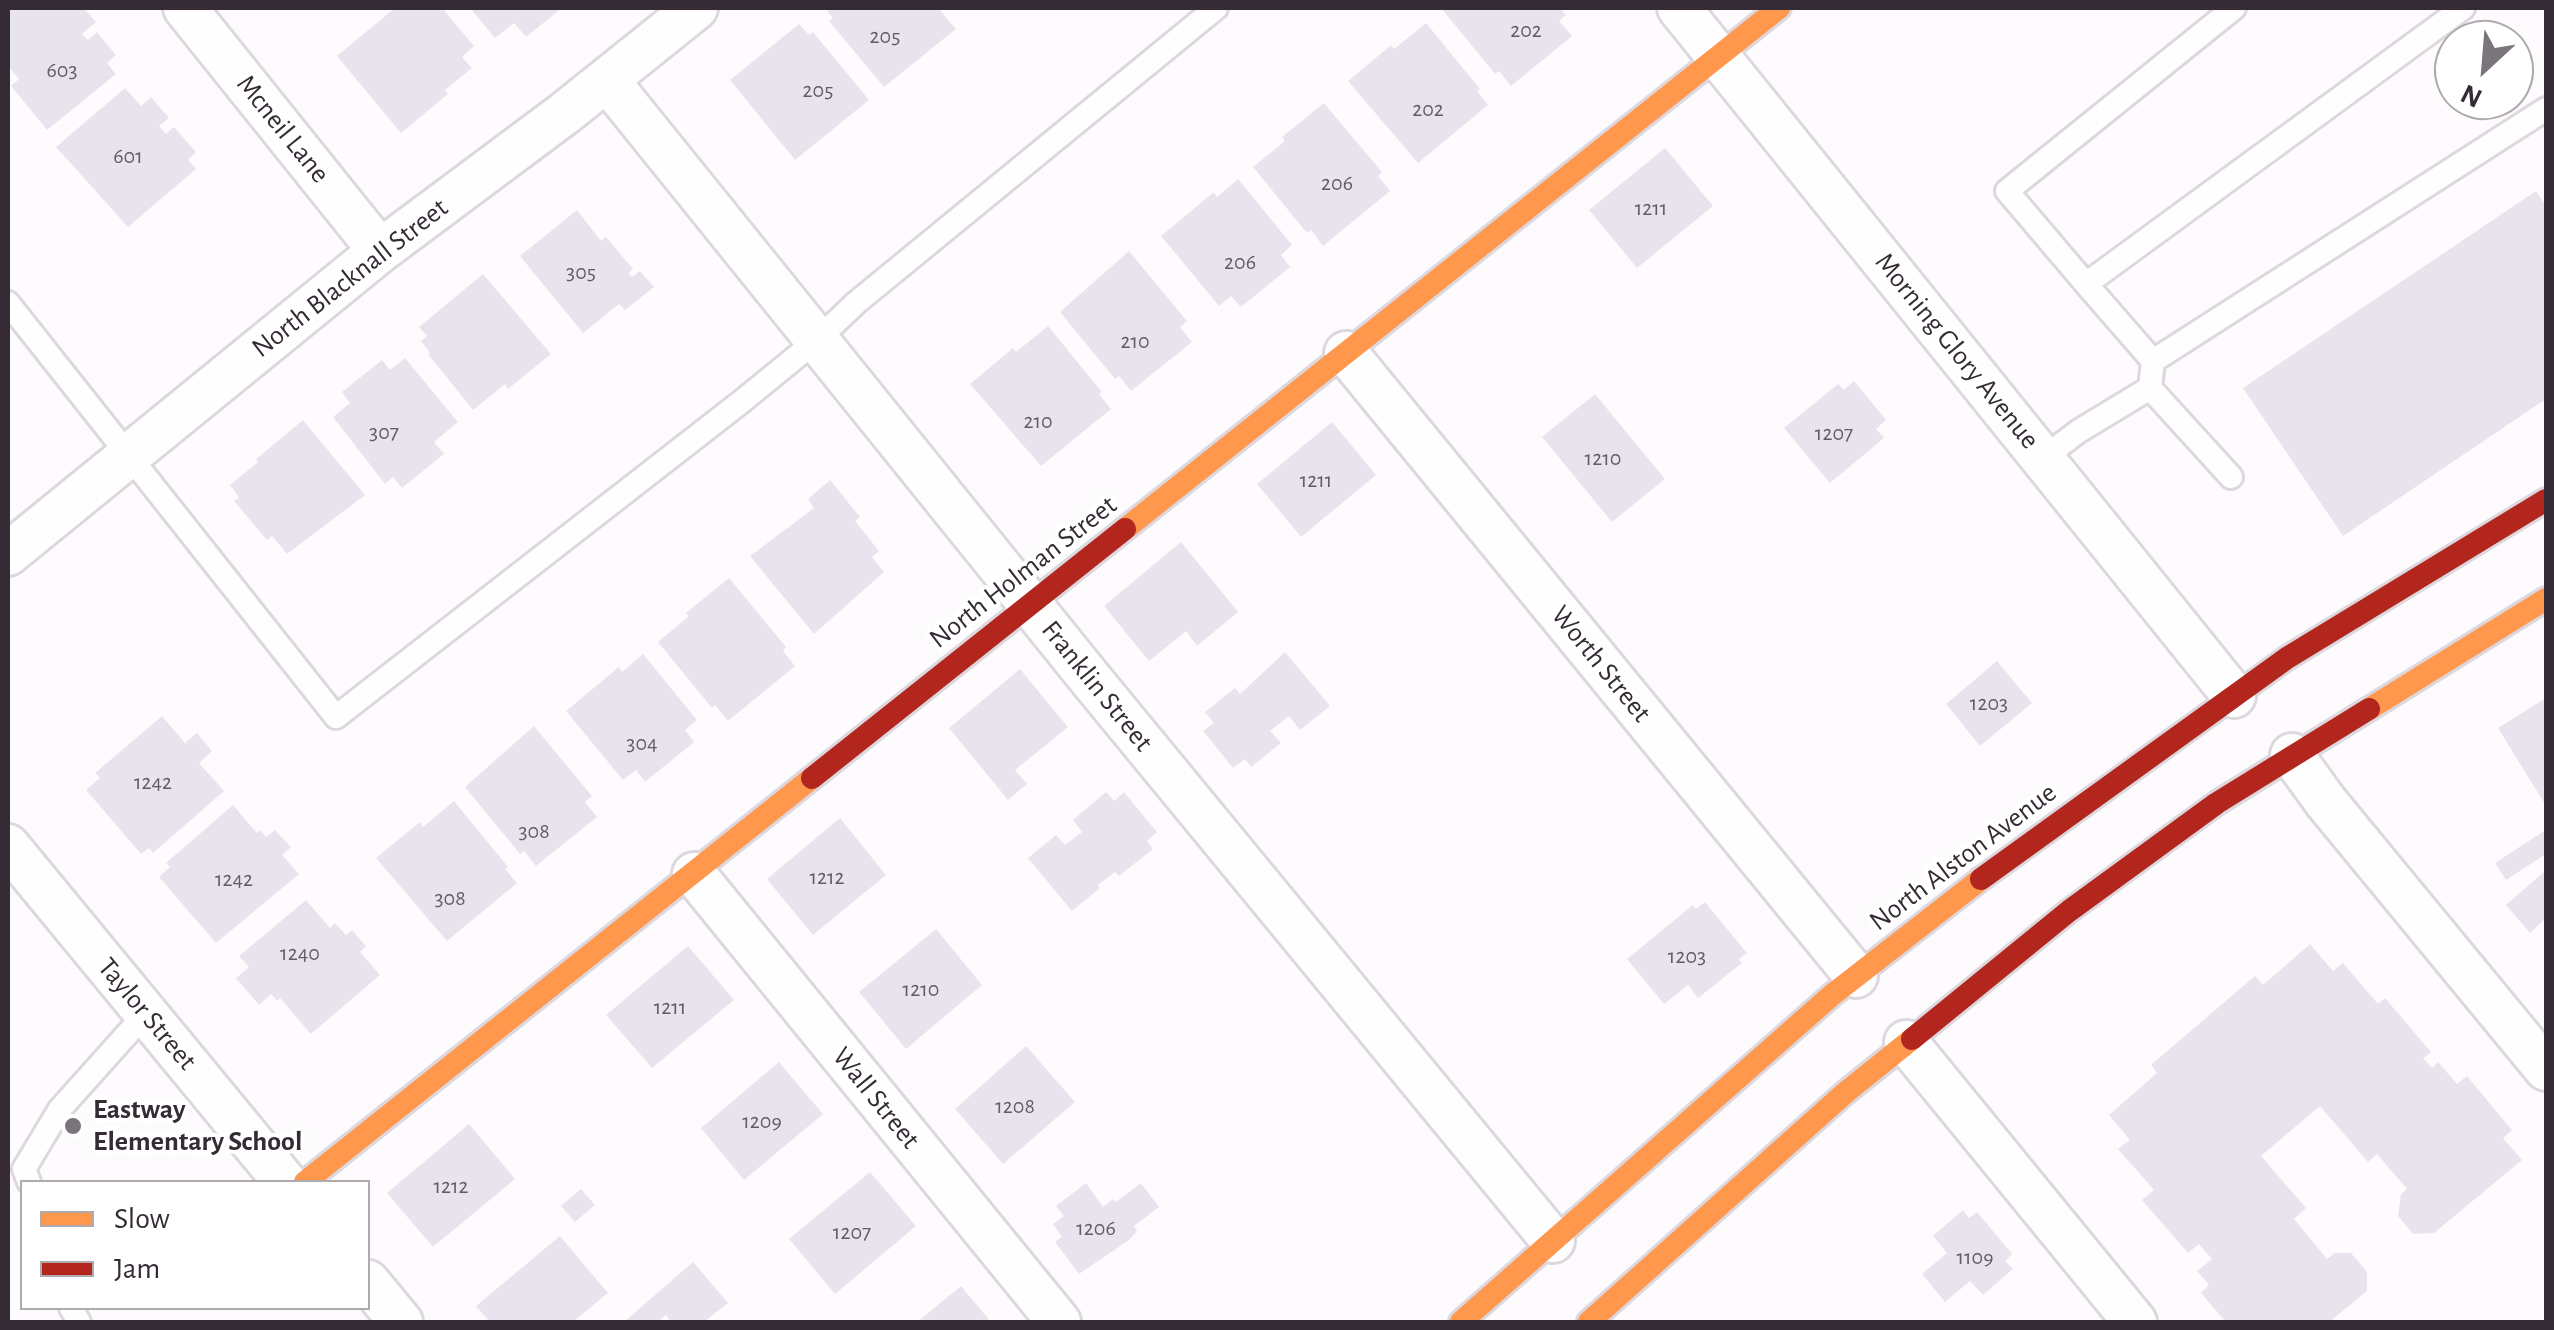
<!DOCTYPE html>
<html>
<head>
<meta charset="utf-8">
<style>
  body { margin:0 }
  #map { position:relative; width:2554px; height:1330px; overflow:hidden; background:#fefbfe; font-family:"Alegreya Sans",sans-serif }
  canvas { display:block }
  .frame { position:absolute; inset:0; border:10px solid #342b35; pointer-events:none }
  .legend { position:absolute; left:20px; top:1180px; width:350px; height:130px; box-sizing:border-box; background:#fff; border:2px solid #aeaaae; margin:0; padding:12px 18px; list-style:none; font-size:30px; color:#342b35 }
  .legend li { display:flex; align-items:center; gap:20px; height:50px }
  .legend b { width:50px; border:2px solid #aeaaae }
  .north { position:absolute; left:2434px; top:20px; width:100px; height:100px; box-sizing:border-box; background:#fff; border:2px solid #aeaaae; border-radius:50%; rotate:206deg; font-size:28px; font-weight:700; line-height:40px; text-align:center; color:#342b35 }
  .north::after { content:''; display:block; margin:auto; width:35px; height:45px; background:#7b747b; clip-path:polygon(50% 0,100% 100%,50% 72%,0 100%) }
</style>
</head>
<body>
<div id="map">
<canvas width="2554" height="1330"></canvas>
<div class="frame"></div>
<ul class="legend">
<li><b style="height:12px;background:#ff974d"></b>Slow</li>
<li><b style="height:12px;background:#b3261e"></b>Jam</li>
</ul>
<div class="north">N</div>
</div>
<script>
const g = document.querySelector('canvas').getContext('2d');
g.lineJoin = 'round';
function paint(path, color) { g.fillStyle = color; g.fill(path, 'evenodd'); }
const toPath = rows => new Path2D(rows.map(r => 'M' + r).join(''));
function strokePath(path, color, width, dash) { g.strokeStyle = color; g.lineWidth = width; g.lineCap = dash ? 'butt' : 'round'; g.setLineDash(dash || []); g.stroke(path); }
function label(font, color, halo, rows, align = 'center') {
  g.font = font + ' "Alegreya Sans",sans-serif'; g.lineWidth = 8; g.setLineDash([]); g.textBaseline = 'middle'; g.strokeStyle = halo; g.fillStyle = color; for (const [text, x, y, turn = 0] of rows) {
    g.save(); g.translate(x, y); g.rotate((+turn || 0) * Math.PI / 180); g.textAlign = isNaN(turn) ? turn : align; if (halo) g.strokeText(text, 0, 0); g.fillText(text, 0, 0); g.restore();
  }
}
paint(toPath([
  [8,8,84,8,96,22,82,34,88,40,97,32,116,55,107,63,116,74,47,130,11,86,19,79,8,66],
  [395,8,442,8,474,46,462,57,472,68,445,90,448,94,401,133,337,56],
  [470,8,562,8,526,37,514,23,495,38],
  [832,8,938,8,956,29,884,87,829,21,833,18,827,11],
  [1441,8,1560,8,1566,15,1559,21,1572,36,1511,86,1499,71,1495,74],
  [1426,23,1480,89,1477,91,1488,105,1418,163,1348,81,1391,45,1394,49],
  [799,24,809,35,813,32,869,100,795,160,730,80],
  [125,88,141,106,151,97,169,118,159,126,166,134,174,127,196,152,188,160,196,169,128,227,56,147],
  [1324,103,1382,172,1378,176,1390,191,1323,246,1311,230,1307,233,1253,167,1285,141,1282,137],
  [1665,148,1713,206,1637,268,1589,210],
  [1238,179,1292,245,1281,255,1290,267,1241,307,1231,296,1219,306,1161,236,1214,192,1217,197],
  [2536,191,2546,206,2546,399,2343,536,2243,388],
  [577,210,601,241,606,237,633,269,628,273,632,277,640,271,654,287,625,310,619,304,583,333,520,256],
  [1129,251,1187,321,1180,327,1192,342,1131,391,1119,376,1115,379,1060,312],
  [483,274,551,354,508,389,505,384,473,410,428,354,430,353,421,341,427,336,419,327],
  [1048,326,1102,392,1099,394,1111,409,1041,466,970,384,1013,348,1016,352],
  [405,358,458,422,434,442,444,454,402,488,393,477,385,484,333,417,350,403,342,392,382,360,390,370],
  [1854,381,1886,420,1876,429,1884,438,1830,483,1784,428,1838,384,1844,390],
  [1595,394,1665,479,1612,522,1542,437],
  [303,420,365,495,287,554,272,536,267,540,234,501,239,497,230,485,258,462,256,459],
  [1332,422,1376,475,1301,537,1257,484],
  [830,480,860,517,855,521,879,551,872,557,884,572,814,634,750,556,814,508,808,499],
  [1181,542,1238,612,1197,646,1186,631,1149,661,1104,606],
  [729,578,786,647,783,651,795,666,728,721,715,705,712,708,658,642,689,616,686,613],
  [1285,652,1330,706,1300,730,1289,716,1270,731,1281,743,1251,767,1245,759,1233,768,1203,731,1214,723,1205,712,1235,688,1240,694],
  [643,654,697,720,685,730,694,742,645,782,636,770,623,780,566,711,619,667,622,672],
  [1997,661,2032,703,1980,746,1946,704],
  [1020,669,1068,727,1015,770,1027,784,1008,800,949,728],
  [2546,698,2546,806,2498,728],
  [162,716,185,743,197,733,212,751,199,763,224,791,153,853,149,848,141,854,86,790,100,778,95,773],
  [534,726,592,796,585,802,597,817,536,866,524,851,520,854,465,787],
  [1106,792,1114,801,1124,792,1157,832,1147,841,1153,849,1119,876,1115,872,1098,885,1100,888,1072,911,1028,858,1056,835,1065,845,1082,832,1073,820],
  [454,801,508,867,505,869,517,883,447,941,376,858,420,822,423,827],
  [233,805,257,833,260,830,266,837,275,830,291,847,282,855,299,874,216,943,159,877,170,867,166,863],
  [840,818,886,875,813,935,767,879],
  [2544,831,2546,854,2506,880,2495,863],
  [2546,870,2546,918,2530,933,2506,905],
  [306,900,330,928,335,923,346,935,352,930,366,946,360,952,380,975,311,1034,280,998,277,1001,271,994,259,1005,236,978,249,967,239,956],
  [1705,902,1747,953,1739,959,1742,963,1698,998,1688,985,1664,1004,1627,959,1693,905,1696,909],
  [936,929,982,985,906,1049,859,992],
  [2310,944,2333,971,2343,963,2378,1004,2385,998,2431,1052,2423,1058,2432,1068,2438,1062,2457,1084,2467,1076,2512,1130,2503,1138,2522,1160,2434,1233,2413,1234,2398,1216,2401,1194,2407,1189,2377,1154,2368,1162,2320,1106,2261,1156,2306,1208,2294,1219,2327,1259,2335,1253,2351,1253,2367,1272,2367,1291,2329,1322,2226,1322,2201,1293,2209,1285,2197,1271,2212,1259,2199,1244,2188,1253,2142,1200,2154,1190,2118,1149,2130,1140,2109,1115,2157,1073,2151,1065,2255,976,2263,985],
  [688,946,734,1000,652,1068,606,1015],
  [1026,1046,1075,1102,1003,1164,955,1109],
  [779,1062,823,1114,744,1180,701,1128],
  [469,1124,515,1179,433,1247,387,1193],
  [870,1172,916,1226,835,1294,789,1239],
  [1086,1183,1103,1207,1113,1199,1116,1202,1141,1183,1159,1207,1134,1226,1137,1231,1129,1240,1079,1274,1055,1242,1062,1237,1053,1224,1064,1216,1056,1206],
  [581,1189,595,1205,575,1222,561,1206],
  [1963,1210,1969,1218,1977,1212,2012,1254,2005,1261,2013,1269,1983,1295,1970,1281,1945,1302,1922,1274,1947,1253,1933,1236],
  [560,1236,608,1293,573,1322,490,1322,476,1306],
  [693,1262,728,1303,704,1322,671,1322,666,1315,657,1322,624,1322],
  [961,1286,991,1322,917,1322]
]), '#e8e4ee');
const lane = toPath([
  [2086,284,2007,191,2234,8],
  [8,303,336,717,741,402,817,340,857,302,1216,8],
  [2153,361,2086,284,2463,8],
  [2150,388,2153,361,2546,109],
  [2043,458,2079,431,2150,388,2231,477],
  [29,1182,24,1169,60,1109,146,1013],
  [71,1308,79,1322]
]);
const street = toPath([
  [185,8,380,251],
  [1679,8,2234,696],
  [607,80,1092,681,1553,1241],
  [1346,353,1856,976],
  [8,554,380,251,565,113,696,8],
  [2292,755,2326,802,2546,1069],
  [8,846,285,1182],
  [694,874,1059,1322],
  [1906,1042,2135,1322],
  [368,1282,401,1322]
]);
const slow = toPath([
  [1125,529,1779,8],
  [2369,709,2546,599],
  [305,1182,812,778],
  [1461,1322,1832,995,1981,879],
  [1589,1322,1845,1093,1912,1039]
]);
const jam = toPath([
  [812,778,1125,529],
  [1981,879,2287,658,2546,500],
  [1912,1039,2069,911,2217,803,2369,709]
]);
strokePath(lane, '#ddd7de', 28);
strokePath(street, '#ddd7de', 48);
strokePath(slow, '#ddd7de', 28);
strokePath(jam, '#ddd7de', 28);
strokePath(lane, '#fffeff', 22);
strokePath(street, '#fffeff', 42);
strokePath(slow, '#ff974d', 22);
strokePath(jam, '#b3261e', 22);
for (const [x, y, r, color] of [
  [73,1126,10,"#7b747b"]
]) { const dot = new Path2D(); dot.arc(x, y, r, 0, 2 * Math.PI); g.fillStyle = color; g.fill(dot); strokePath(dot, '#fff', 4); }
label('22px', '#635b65', null, [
  ["202",1526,30],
  ["205",885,36],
  ["603",62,70],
  ["205",818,90],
  ["202",1428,109],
  ["601",128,156],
  ["206",1337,183],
  ["1211",1651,208],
  ["206",1240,262],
  ["305",581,272],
  ["210",1135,341],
  ["210",1038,421],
  ["307",384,432],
  ["1207",1834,433],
  ["1210",1603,458],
  ["1211",1316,480],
  ["1203",1989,703],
  ["304",642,743],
  ["1242",153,782],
  ["308",534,831],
  ["1212",827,877],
  ["1242",234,879],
  ["308",450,898],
  ["1240",300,953],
  ["1203",1687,956],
  ["1210",921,989],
  ["1211",670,1007],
  ["1208",1015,1106],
  ["1209",762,1121],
  ["1212",451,1186],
  ["1206",1096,1228],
  ["1207",852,1232],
  ["1109",1975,1257]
]);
label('28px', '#342b35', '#fff', [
  ["Mcneil Lane",283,129,51],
  ["North Blacknall Street",350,278,-38],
  ["Morning Glory Avenue",1957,351,51],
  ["North Holman Street",1023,572,-38],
  ["Worth Street",1601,664,51],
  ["Franklin Street",1097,686,51],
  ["North Alston Avenue",1963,857,-37],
  ["Taylor Street",147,1014,50],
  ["Wall Street",876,1098,51]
]);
label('bold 28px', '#342b35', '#fff', [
  ["Eastway",93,1110],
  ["Elementary School",93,1142]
], 'left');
</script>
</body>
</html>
